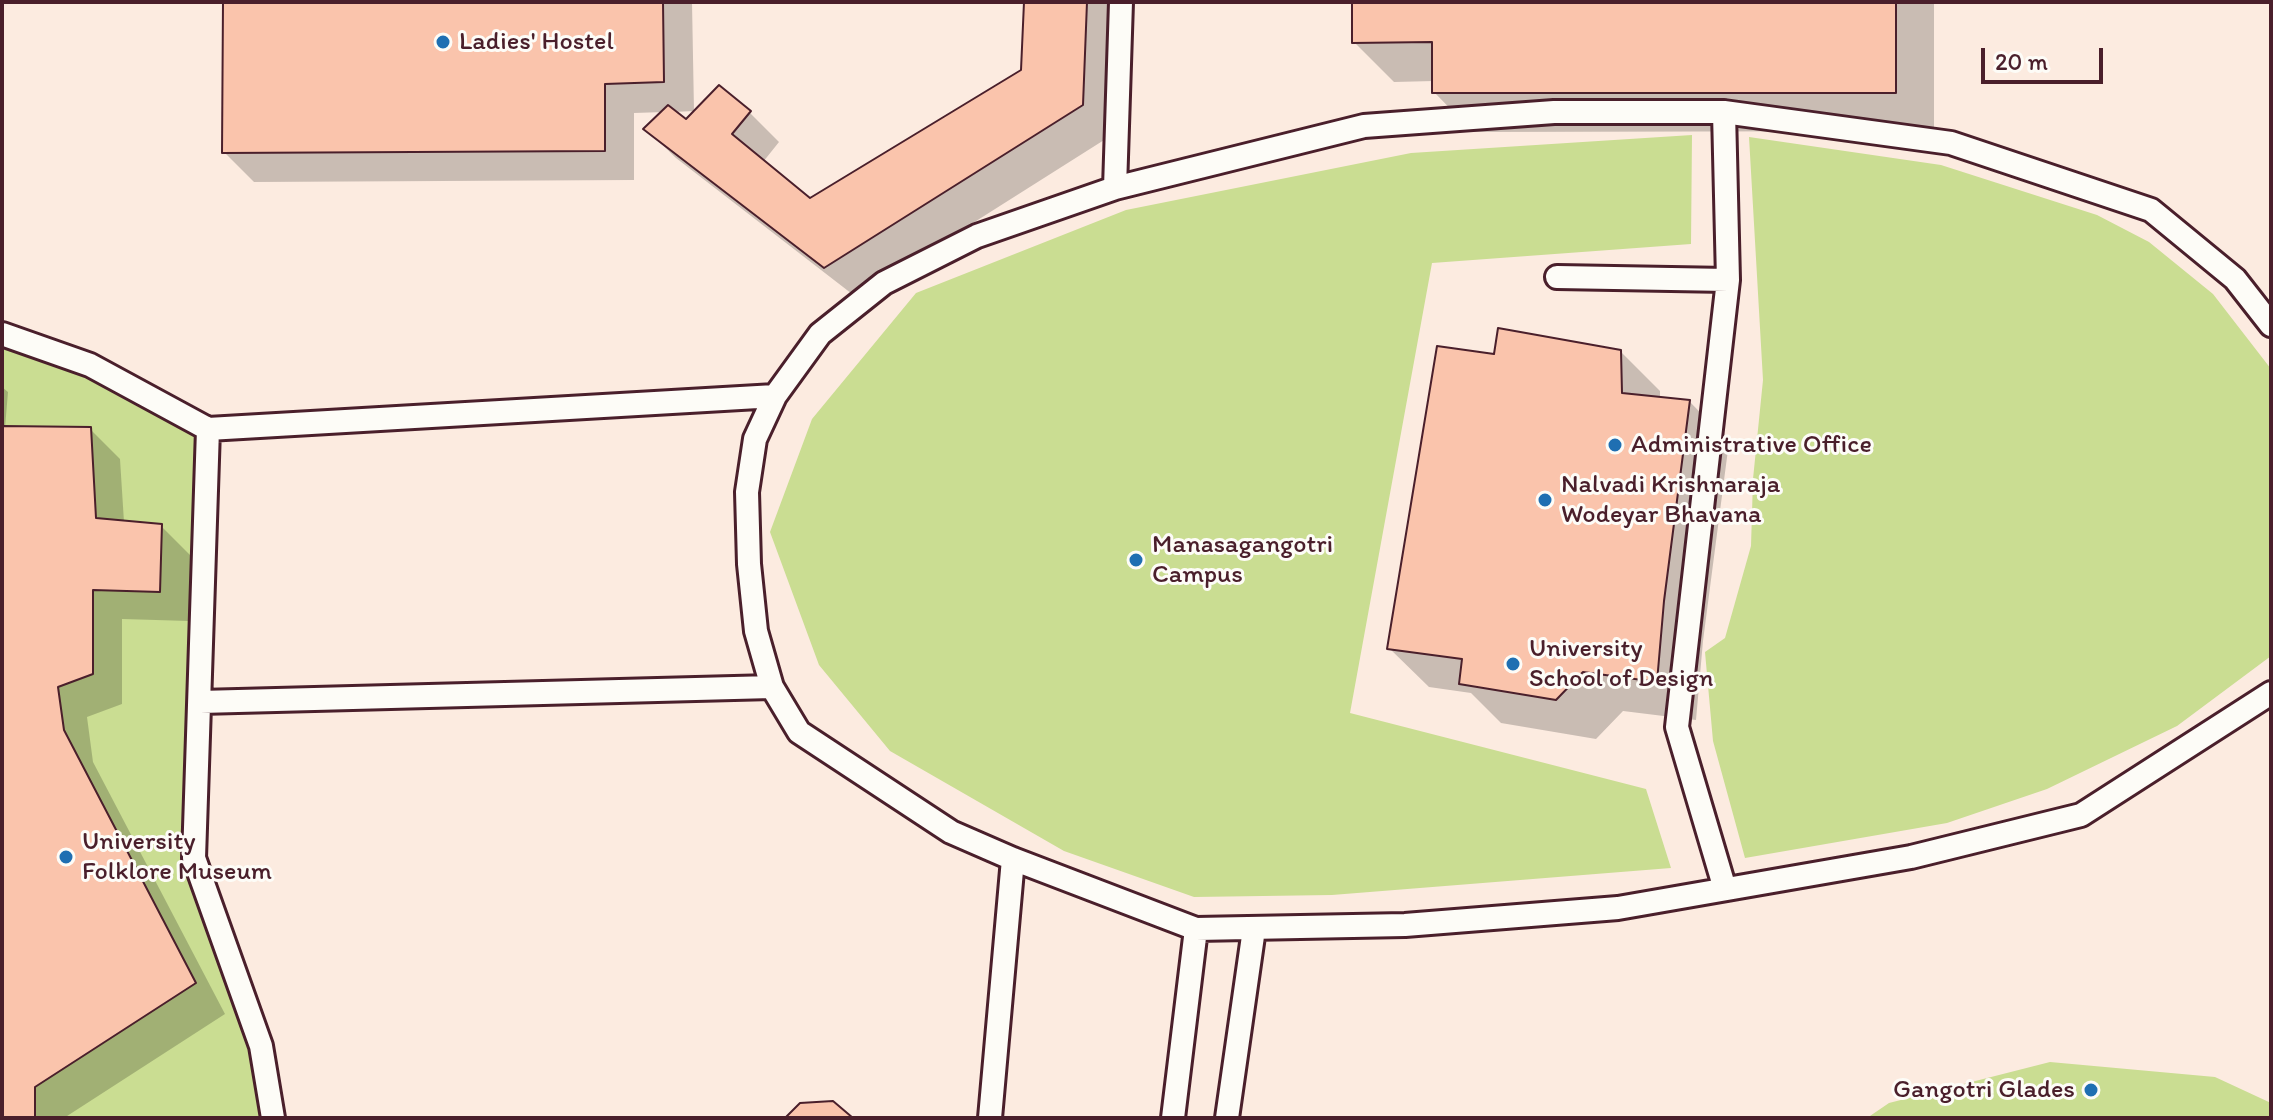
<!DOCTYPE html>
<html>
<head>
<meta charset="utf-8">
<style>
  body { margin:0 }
  #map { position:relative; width:2273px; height:1120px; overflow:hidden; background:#fdfcf7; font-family:Itim,sans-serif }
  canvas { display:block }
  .frame { position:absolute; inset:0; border:4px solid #4a1f2b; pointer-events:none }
  .scale { position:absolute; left:1981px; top:48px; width:122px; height:36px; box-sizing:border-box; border:4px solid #4a1f2b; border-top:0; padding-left:10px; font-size:24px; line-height:28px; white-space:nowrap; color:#4a1f2b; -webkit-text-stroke:6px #fdfcf7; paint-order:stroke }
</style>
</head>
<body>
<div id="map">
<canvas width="2273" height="1120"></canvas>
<div class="frame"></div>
<div class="scale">20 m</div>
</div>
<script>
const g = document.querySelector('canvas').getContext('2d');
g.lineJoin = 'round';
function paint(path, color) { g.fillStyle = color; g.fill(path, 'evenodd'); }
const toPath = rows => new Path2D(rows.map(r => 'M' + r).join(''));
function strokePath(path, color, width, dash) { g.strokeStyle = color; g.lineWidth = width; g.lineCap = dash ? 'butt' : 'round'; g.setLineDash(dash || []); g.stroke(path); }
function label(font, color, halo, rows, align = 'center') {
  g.font = font + ' Itim,sans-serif'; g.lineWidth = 6; g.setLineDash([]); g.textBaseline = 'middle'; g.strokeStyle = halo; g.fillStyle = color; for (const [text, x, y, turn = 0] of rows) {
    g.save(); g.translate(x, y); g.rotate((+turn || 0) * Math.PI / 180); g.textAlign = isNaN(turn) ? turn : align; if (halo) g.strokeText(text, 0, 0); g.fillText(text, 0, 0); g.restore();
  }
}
paint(toPath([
  [2,2,2271,2,2271,1118,2,1118]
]), '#fcebe0');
paint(toPath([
  [1692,135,1691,244,1432,263,1350,713,1646,789,1671,868,1332,895,1194,897,1064,851,890,751,819,665,770,532,812,419,916,293,1126,210,1411,153],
  [1749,137,1941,165,2097,215,2149,242,2213,294,2271,369,2271,656,2177,726,2047,789,1947,823,1745,858,1713,741,1705,652,1725,638,1751,546,1753,479,1763,380],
  [2,339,208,429,194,858,273,1118,2,1118],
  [2050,1062,2215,1077,2271,1103,2271,1118,1867,1118,1889,1103]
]), '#cadd92');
paint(toPath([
  [225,2,692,2,694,111,673,112,686,122,749,112,779,142,763,162,810,201,1023,72,1026,2,1118,2,1112,135,856,297,676,158,646,129,664,112,634,113,634,180,254,182,224,152],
  [1354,2,1934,2,1934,131,1473,132,1434,92,1434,81,1394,82,1354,42],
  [1620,351,1660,391,1660,399,1690,402,1729,442,1703,641,1696,720,1623,711,1596,739,1501,723,1471,693,1429,687,1389,648,1496,356],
  [2,387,8,392,5,428,90,429,120,459,124,522,161,526,191,556,189,621,122,619,122,704,87,717,93,762,225,1014,64,1118,2,1118]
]), '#0003');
const building = toPath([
  [223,2,663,2,664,82,605,84,605,151,222,153,223,2],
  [1024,2,1087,2,1083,105,824,268,643,129,668,105,686,119,719,85,751,111,732,134,810,198,1021,70,1024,2],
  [1352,2,1896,2,1896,93,1432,93,1432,42,1352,43,1352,2],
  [1498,328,1621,350,1622,393,1690,400,1664,601,1657,682,1583,672,1556,700,1459,684,1462,659,1387,649,1437,346,1494,354,1498,328],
  [2,426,91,427,96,518,162,524,160,592,93,590,93,674,58,687,64,730,196,983,35,1087,35,1118,2,1118,2,426],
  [833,1101,853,1118,785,1118,800,1103,833,1101]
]);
paint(building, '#fac4ac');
strokePath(building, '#4a1f2b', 2);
const service = toPath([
  [1724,112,1728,280,1677,727,1725,889],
  [1115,188,1121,2],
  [1557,277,1728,280],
  [2271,325,2235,279,2151,210,1951,143,1724,112,1554,112,1364,126,1115,188,977,236,884,283,820,334,775,396,755,439,747,492,749,564,756,631,772,687,799,732,951,832,1013,859,1196,929,1405,925,1618,908,1911,857,2081,815,2271,693],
  [2,334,90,365,208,429,194,858,261,1046,273,1118],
  [208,429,775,396],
  [200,702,772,687],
  [990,1118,1013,859],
  [1173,1118,1196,929],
  [1227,1118,1254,929]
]);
strokePath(service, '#4a1f2b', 28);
strokePath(service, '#fdfcf7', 22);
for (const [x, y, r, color] of [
  [443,42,8,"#1f6fb2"],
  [1615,445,8,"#1f6fb2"],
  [1545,500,8,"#1f6fb2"],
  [1136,560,8,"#1f6fb2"],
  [1513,664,8,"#1f6fb2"],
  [66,857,8,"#1f6fb2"],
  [2091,1090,8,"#1f6fb2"]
]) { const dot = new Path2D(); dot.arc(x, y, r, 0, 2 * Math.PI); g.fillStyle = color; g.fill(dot); strokePath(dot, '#fdfcf7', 3); }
label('26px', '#4a1f2b', '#fdfcf7', [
  ["Ladies' Hostel",459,42],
  ["Administrative Office",1631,445],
  ["Nalvadi Krishnaraja",1561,485],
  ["Wodeyar Bhavana",1561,515],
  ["Manasagangotri",1152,545],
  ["Campus",1152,575],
  ["University",1529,649],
  ["School of Design",1529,679],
  ["University",82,842],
  ["Folklore Museum",82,872],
  ["Gangotri Glades",2075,1090,"right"]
], 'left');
</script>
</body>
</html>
